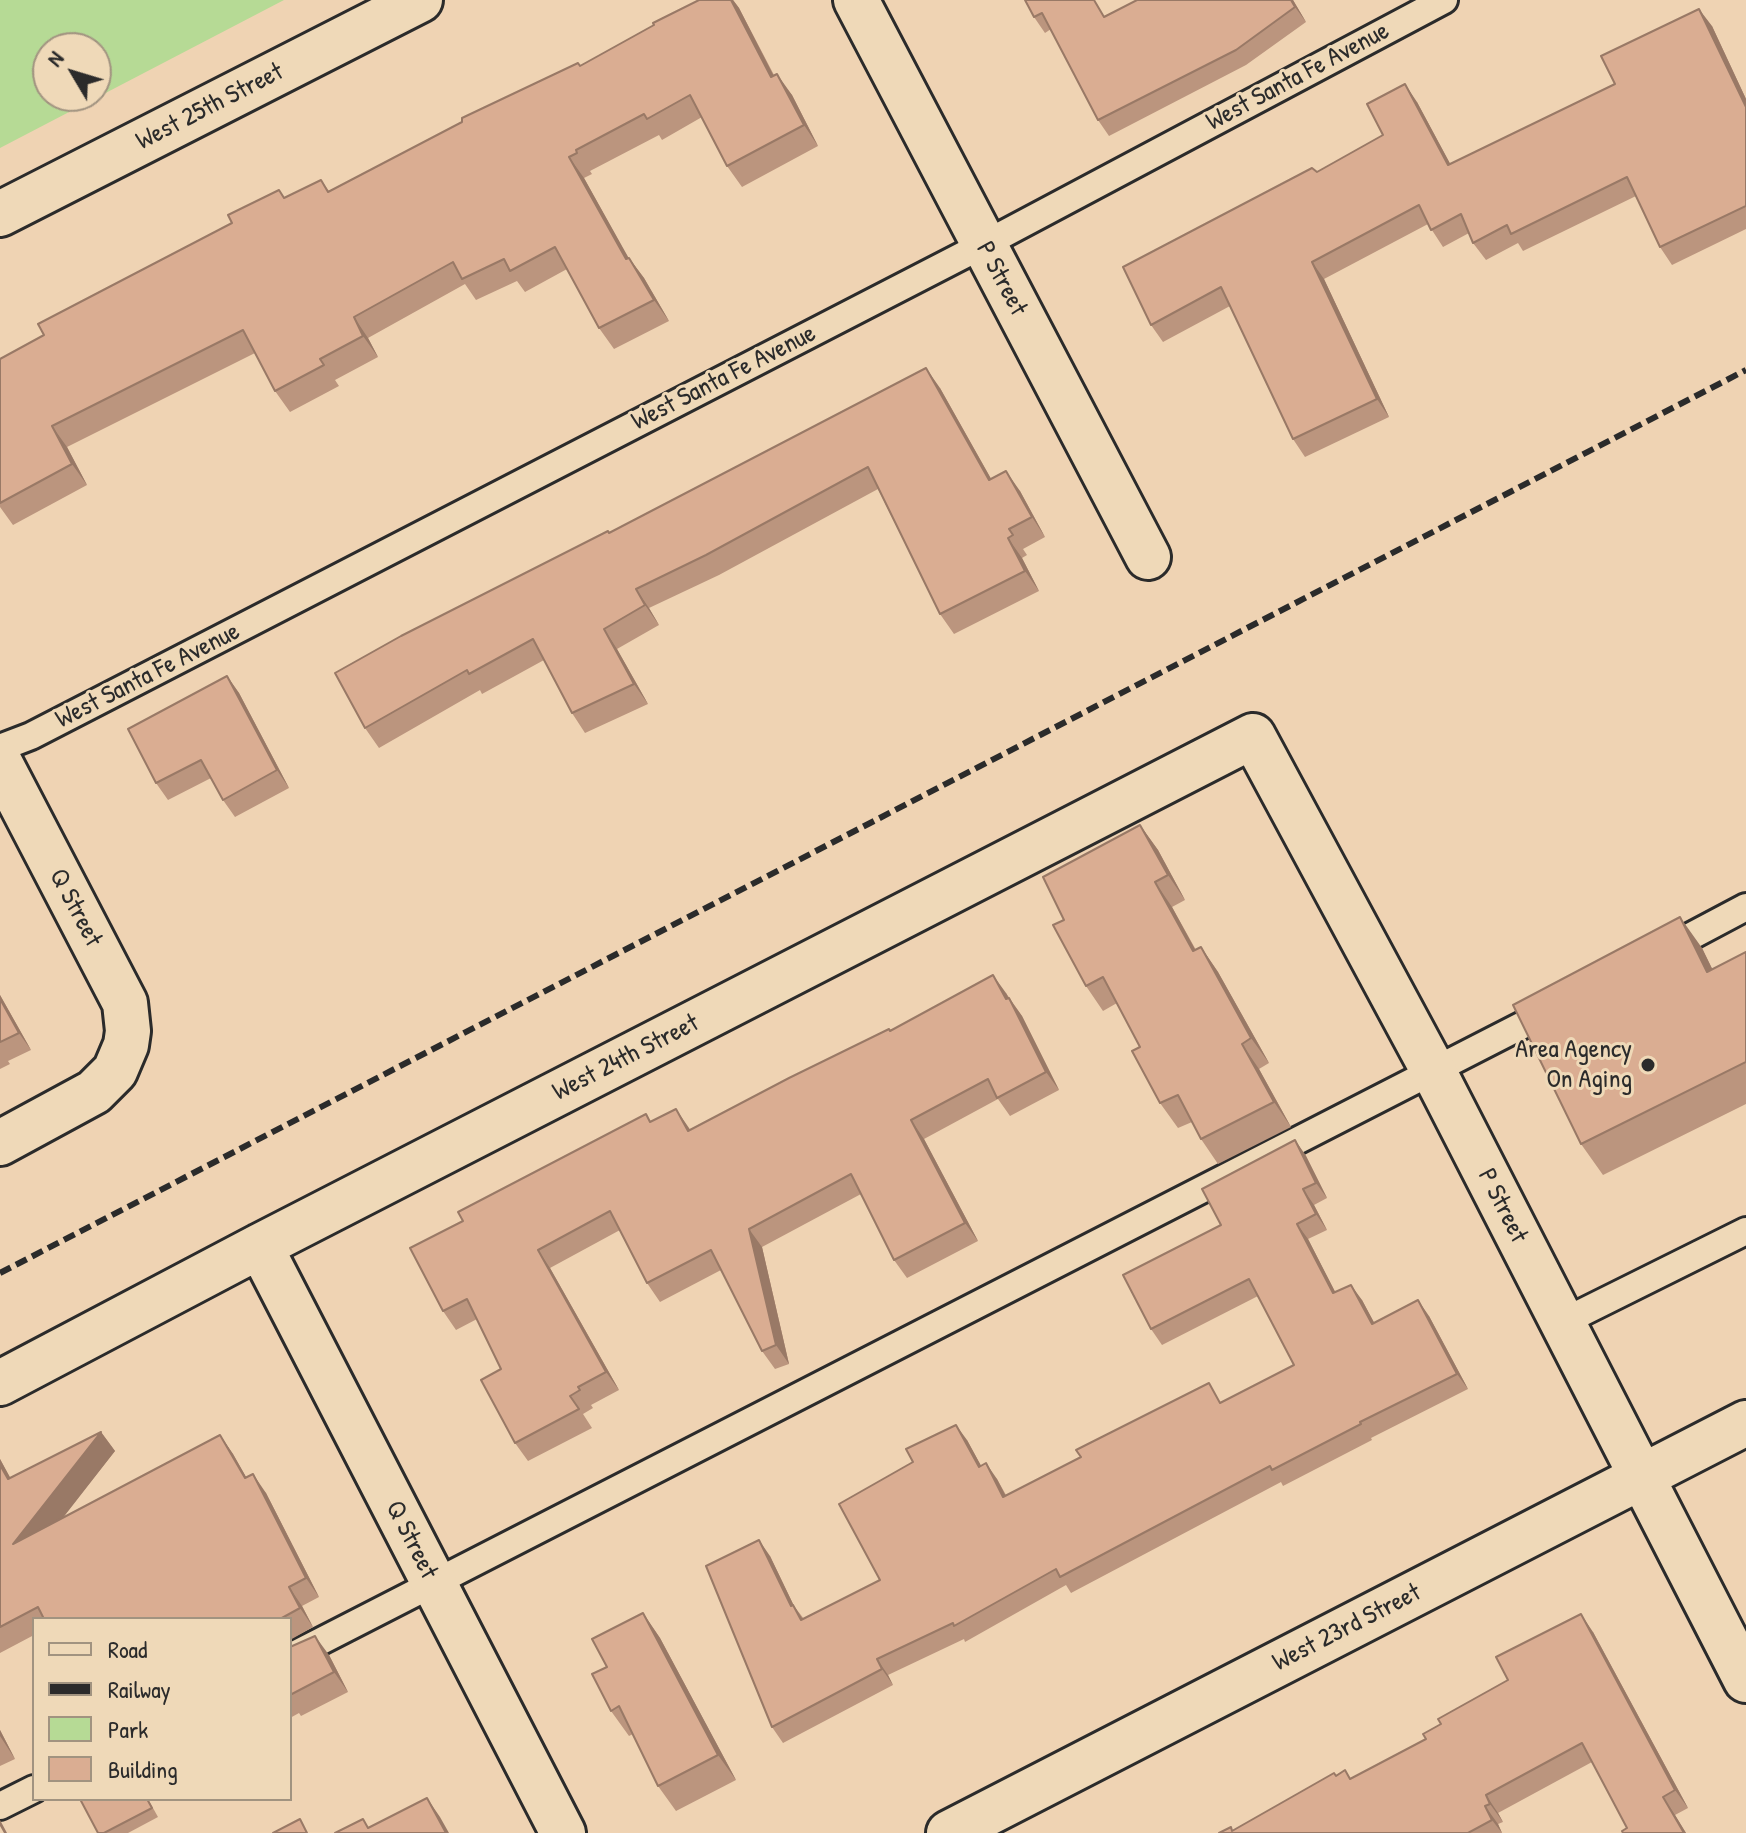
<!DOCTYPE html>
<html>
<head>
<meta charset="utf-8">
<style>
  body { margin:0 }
  #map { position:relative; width:1746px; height:1833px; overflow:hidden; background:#efd3b3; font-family:"Patrick Hand",sans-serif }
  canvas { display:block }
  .legend { position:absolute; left:32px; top:1617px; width:260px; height:184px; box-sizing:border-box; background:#efd9b8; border:2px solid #a19380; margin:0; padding:10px 14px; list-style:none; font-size:24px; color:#2b2b2b }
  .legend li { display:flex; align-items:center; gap:16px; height:40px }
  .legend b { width:40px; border:2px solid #a19380 }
  .north { position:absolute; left:32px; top:32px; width:80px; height:80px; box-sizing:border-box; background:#efd9b8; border:2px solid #a19380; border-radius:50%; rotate:308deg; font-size:22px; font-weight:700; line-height:32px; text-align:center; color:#2b2b2b }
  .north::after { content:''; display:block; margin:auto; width:28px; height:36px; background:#2b2b2b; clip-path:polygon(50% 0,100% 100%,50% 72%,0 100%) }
</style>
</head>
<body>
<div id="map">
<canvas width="1746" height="1833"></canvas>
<ul class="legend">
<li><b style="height:10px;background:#efd9b8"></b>Road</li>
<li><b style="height:10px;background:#2b2b2b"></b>Railway</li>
<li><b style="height:22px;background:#b6da95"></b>Park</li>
<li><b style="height:22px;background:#daad92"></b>Building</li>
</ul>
<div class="north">N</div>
</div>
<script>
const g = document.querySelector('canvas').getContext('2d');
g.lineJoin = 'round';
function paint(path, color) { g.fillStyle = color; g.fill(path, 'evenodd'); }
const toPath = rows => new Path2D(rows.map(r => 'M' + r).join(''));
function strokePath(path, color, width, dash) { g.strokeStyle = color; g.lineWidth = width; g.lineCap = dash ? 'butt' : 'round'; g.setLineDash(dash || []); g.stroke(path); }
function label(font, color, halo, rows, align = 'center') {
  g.font = font + ' "Patrick Hand",sans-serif'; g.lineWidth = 6; g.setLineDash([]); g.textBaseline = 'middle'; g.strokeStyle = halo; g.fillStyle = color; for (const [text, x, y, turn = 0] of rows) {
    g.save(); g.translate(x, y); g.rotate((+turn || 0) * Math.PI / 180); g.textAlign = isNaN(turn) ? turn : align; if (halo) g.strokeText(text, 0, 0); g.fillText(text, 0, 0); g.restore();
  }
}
paint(toPath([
  [0,0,284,0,0,148],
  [48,48,96,48,96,96,48,96]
]), '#b6da95');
const service = toPath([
  [0,748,31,736,983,245,1444,0],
  [1663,951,1746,907],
  [1561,1323,1746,1231],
  [290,1657,1554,1009],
  [0,1806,34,1789]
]);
const minor = toPath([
  [856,0,1148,557],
  [0,214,420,0],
  [0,763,125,1003,128,1031,126,1045,115,1071,94,1092,0,1143],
  [260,1246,563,1833],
  [0,1383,260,1246,1253,736,1434,1072,1746,1680],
  [949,1833,1746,1423]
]);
strokePath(service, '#2b2b2b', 32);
strokePath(minor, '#2b2b2b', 50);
strokePath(service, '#efd9b8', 26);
strokePath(minor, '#efd9b8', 44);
strokePath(toPath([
  [0,1273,1746,370]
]), '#2b2b2b', 6, [12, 6]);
paint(toPath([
  [699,0,733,0,739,8,774,75,792,95,818,146,742,187,727,166,702,117,662,140,659,135,590,171,592,174,584,178,628,258,629,258,644,278,669,321,614,349,599,328,567,269,525,292,517,281,476,300,465,284,368,338,378,357,335,380,339,386,290,412,275,391,255,353,67,447,87,485,13,525,0,507,0,503,44,335,232,223,279,190,285,198,321,180,329,191,580,66],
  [1025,0,1105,16,1137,0,1293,0,1306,22,1246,65,1109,136,1098,120,1051,29,1045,33,1034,17],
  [1712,26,1746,99,1746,229,1672,265,1660,247,1636,196,1523,251,1518,243,1486,260,1473,243,1469,233,1443,247,1428,224,1324,279,1389,417,1305,457,1293,439,1230,306,1163,342,1151,325,1317,172,1383,135,1417,102,1450,164,1615,84],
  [940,388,991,479,1020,491,1045,537,1023,549,1027,555,1022,558,1039,591,954,634,940,614,878,489,719,575,649,608,659,625,617,649,648,704,585,733,572,713,544,660,482,694,480,690,379,748,365,728,609,533],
  [227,676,239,693,289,788,235,817,223,800,211,778,168,800,156,783],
  [1140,825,1158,850,1185,900,1172,907,1196,950,1201,947,1218,972,1269,1063,1259,1069,1291,1127,1218,1164,1201,1139,1192,1122,1178,1128,1160,1103,1140,1047,1117,1003,1103,1011,1086,986],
  [1702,948,1712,969,1746,952,1746,1104,1603,1175,1581,1144],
  [1006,993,1022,1016,1059,1090,1010,1116,998,1099,924,1139,978,1241,907,1278,894,1260,861,1194,762,1247,789,1364,775,1369,762,1351,721,1270,660,1302,647,1283,620,1230,550,1268,619,1390,591,1405,593,1408,583,1414,592,1428,528,1461,515,1443,501,1369,477,1319,456,1330,443,1311,463,1221,646,1114,651,1122,690,1130,890,1031],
  [0,995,31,1050,8,1061,10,1064,0,1069],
  [1295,1140,1306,1156,1327,1198,1314,1205,1327,1230,1308,1239,1335,1292,1362,1300,1374,1323,1429,1316,1468,1389,1371,1438,1372,1440,1283,1486,1281,1482,1071,1593,1066,1585,965,1642,964,1639,888,1675,893,1685,783,1743,772,1727,770,1556,794,1606,804,1619,880,1580,967,1440,981,1466,997,1479,1006,1495,1222,1402,1294,1365,1258,1296,1162,1345,1151,1329,1221,1225],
  [101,1432,115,1451,62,1518,220,1435,233,1454,246,1477,266,1493,319,1597,302,1606,313,1627,290,1640,290,1619,34,1619,34,1635,0,1653,0,1459,10,1478],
  [643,1613,660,1638,736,1780,676,1811,658,1786,633,1734,629,1736,611,1711,607,1667],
  [1593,1632,1688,1808,1675,1815,1686,1833,1623,1833,1627,1828,1592,1762,1498,1813,1503,1822,1498,1824,1502,1833,1219,1833,1233,1830,1345,1770,1351,1779,1426,1739],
  [290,1647,329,1655,348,1692,301,1716,299,1713,290,1718],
  [0,1730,15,1759,0,1766],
  [80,1799,148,1799,158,1817,128,1833,98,1833]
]), '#bb957e');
paint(toPath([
  [731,0,733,0,739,8,785,98,771,77],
  [1291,0,1293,0,1306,22,1295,7],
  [1699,9,1712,26,1746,99,1746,107],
  [777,74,792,95,818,146,804,125],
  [1405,84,1417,102,1460,182,1448,165],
  [569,157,584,178,641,280,626,259],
  [629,258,644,278,669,321,654,300],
  [1312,262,1324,279,1389,417,1377,399],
  [354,317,368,338,378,357,363,336],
  [926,368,940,388,1003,500,989,480],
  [52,426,67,447,87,485,72,464],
  [1006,471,1020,491,1045,537,1032,517],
  [1008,538,1022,558,1039,591,1025,571],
  [636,589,649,608,659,625,645,605],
  [604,629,617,649,648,704,634,684],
  [227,676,239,693,289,788,277,770],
  [1140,825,1158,850,1185,900,1168,875],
  [1155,882,1172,907,1210,977,1193,951],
  [1680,917,1702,948,1729,1003,1707,972],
  [1201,947,1218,972,1269,1063,1251,1038],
  [993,975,1006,993,1019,1018,1006,999],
  [0,995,31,1050,19,1033,0,999],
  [1009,998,1022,1016,1059,1090,1046,1072],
  [1242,1044,1259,1069,1291,1127,1274,1102],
  [676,1109,689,1128,701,1149,688,1131],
  [911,1120,924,1139,978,1241,965,1223],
  [1295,1140,1306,1156,1327,1198,1316,1183],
  [1303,1189,1314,1205,1327,1230,1316,1214],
  [1297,1224,1308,1239,1344,1309,1333,1293],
  [749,1229,762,1247,789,1364,776,1345],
  [538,1250,550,1268,619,1390,606,1372],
  [1351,1285,1362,1300,1383,1339,1372,1324],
  [1418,1300,1429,1316,1468,1389,1457,1374],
  [956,1425,967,1440,990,1482,979,1467],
  [101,1432,115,1451,27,1564,13,1544],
  [220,1435,233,1454,258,1498,245,1478],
  [0,1459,22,1499,8,1479,0,1465],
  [986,1463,997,1479,1014,1512,1003,1497],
  [253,1474,266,1493,319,1597,306,1578],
  [759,1540,770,1556,794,1606,804,1621,801,1620,791,1606],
  [289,1587,302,1606,313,1627,300,1608],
  [643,1613,660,1638,736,1780,718,1755],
  [1581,1614,1593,1632,1688,1808,1675,1790],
  [315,1636,329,1655,348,1692,334,1672],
  [877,1659,888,1675,893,1685,882,1669],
  [0,1730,15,1759,2,1739,0,1736],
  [1486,1795,1498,1813,1503,1822,1490,1804],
  [1663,1797,1675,1815,1686,1833,1684,1833],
  [427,1798,440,1817,449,1833,446,1833],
  [1485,1806,1498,1824,1502,1833,1492,1820],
  [0,1820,7,1833,4,1833,0,1826]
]), '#997966');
const building = toPath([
  [699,0,731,0,771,77,777,74,804,125,727,166,690,95,647,119,644,114,576,150,577,153,569,157,626,259,629,258,654,300,599,328,555,247,510,271,504,259,462,279,453,262,354,317,363,336,320,359,324,365,275,391,243,330,52,426,72,464,0,503,0,359,44,335,38,324,232,223,228,215,279,190,284,198,321,180,328,192,462,122,462,118,578,63,580,66,654,25,653,23,699,0],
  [1025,0,1094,0,1104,17,1137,0,1291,0,1295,7,1236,50,1098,120,1042,13,1034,17,1025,0],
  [1699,9,1746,107,1746,206,1660,247,1627,177,1511,234,1507,225,1473,243,1461,214,1431,230,1419,205,1312,262,1377,399,1293,439,1221,287,1151,325,1123,267,1312,168,1317,172,1383,135,1367,104,1405,84,1448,165,1615,84,1601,56,1699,9],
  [926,368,989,480,1006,471,1032,517,1009,529,1013,535,1008,538,1025,571,940,614,868,467,706,555,636,589,645,605,604,629,634,684,572,713,533,639,469,674,467,670,365,728,335,673,401,636,608,531,609,533,926,368],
  [227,676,277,770,223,800,201,760,156,783,128,729,227,676],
  [1140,825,1168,875,1155,882,1193,951,1201,947,1251,1038,1242,1044,1274,1102,1201,1139,1178,1095,1160,1103,1132,1051,1140,1047,1103,977,1086,986,1053,925,1064,920,1043,877,1140,825],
  [1680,917,1707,972,1746,952,1746,1062,1581,1144,1513,1005,1680,917],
  [993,975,1006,999,1009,998,1046,1072,997,1098,988,1079,911,1120,965,1223,894,1260,851,1174,749,1229,776,1345,762,1351,711,1250,647,1283,610,1211,538,1250,606,1372,578,1387,580,1390,570,1396,579,1409,515,1443,481,1380,501,1369,467,1299,443,1311,410,1248,463,1221,458,1212,646,1114,650,1122,676,1109,688,1131,789,1078,889,1029,890,1031,993,975],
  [0,999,19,1033,0,1042,0,999],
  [1295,1140,1316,1183,1303,1189,1316,1214,1297,1224,1333,1293,1351,1285,1372,1324,1418,1300,1457,1374,1360,1422,1361,1424,1272,1470,1270,1466,1060,1577,1056,1569,954,1626,953,1623,877,1659,882,1669,772,1727,706,1566,759,1540,791,1606,793,1605,801,1620,880,1580,839,1504,913,1462,906,1449,956,1425,979,1467,986,1463,1003,1497,1081,1457,1076,1450,1209,1383,1220,1403,1294,1365,1249,1279,1151,1329,1123,1275,1221,1225,1202,1189,1295,1140],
  [101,1432,13,1544,220,1435,245,1478,253,1474,306,1578,289,1587,300,1608,280,1619,44,1619,38,1607,0,1627,0,1465,8,1479,101,1432],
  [643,1613,718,1755,658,1786,619,1706,611,1711,592,1674,607,1667,592,1639,643,1613],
  [1581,1614,1675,1790,1663,1797,1684,1833,1623,1833,1622,1831,1627,1828,1582,1743,1486,1795,1490,1804,1485,1806,1492,1820,1468,1833,1219,1833,1231,1827,1232,1831,1334,1773,1336,1776,1345,1770,1350,1779,1426,1739,1423,1734,1441,1724,1438,1719,1508,1680,1496,1657,1581,1614],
  [315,1636,334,1672,290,1695,290,1647,315,1636],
  [427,1798,446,1833,335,1833,363,1819,368,1828,427,1798],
  [80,1799,147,1799,152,1808,104,1833,98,1833,80,1799],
  [300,1819,307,1833,273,1833,300,1819]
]);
paint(building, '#daad92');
strokePath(building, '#997966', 2);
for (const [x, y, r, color] of [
  [1648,1065,8,"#2b2b2b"]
]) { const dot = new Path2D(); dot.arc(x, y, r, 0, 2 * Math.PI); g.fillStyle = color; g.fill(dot); strokePath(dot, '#efd9b8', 3); }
label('26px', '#2b2b2b', '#efd9b8', [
  ["West Santa Fe Avenue",1298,77,-28],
  ["West 25th Street",210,107,-27],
  ["P Street",1001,279,62],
  ["West Santa Fe Avenue",724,378,-27],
  ["West Santa Fe Avenue",148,676,-27],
  ["Q Street",75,908,62],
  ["West 24th Street",626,1058,-27],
  ["P Street",1502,1206,63],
  ["Q Street",411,1540,63],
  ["West 23rd Street",1347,1628,-27]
]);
label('26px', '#2b2b2b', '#efd9b8', [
  ["Area Agency",1632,1050],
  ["On Aging",1632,1080]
], 'right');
</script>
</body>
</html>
